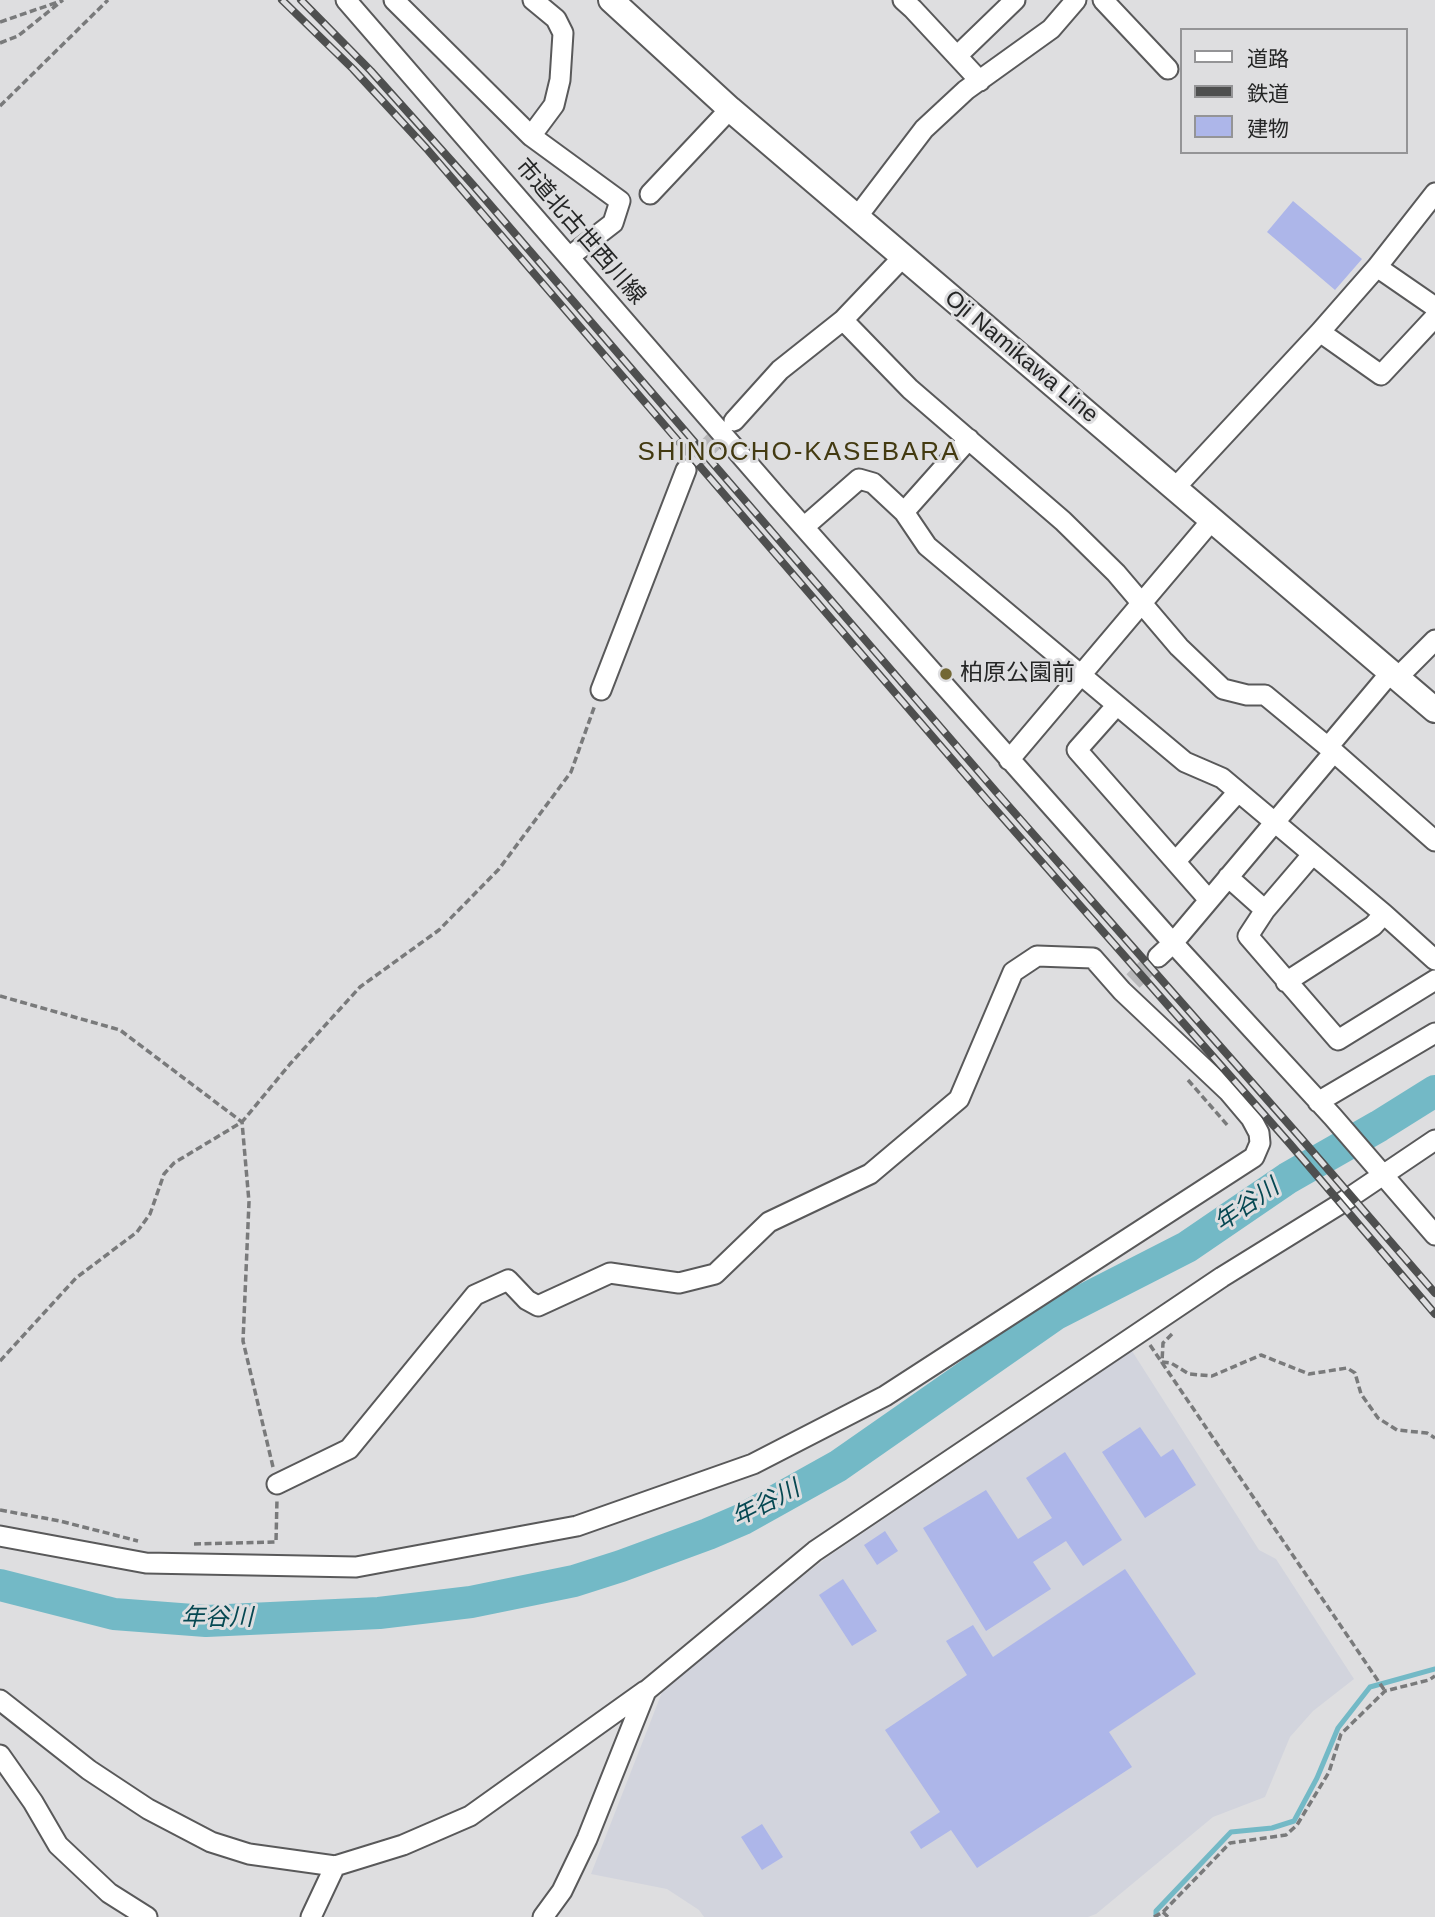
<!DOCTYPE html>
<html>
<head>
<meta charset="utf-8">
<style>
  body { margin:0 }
  #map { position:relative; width:1435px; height:1917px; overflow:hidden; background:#dedee0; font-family:Helvetica,"Noto Sans JP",sans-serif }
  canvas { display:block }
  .legend { position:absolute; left:1180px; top:28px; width:228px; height:126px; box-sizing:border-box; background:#dedee0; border:2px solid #949496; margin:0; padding:9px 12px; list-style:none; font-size:21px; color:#252626 }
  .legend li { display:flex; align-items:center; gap:14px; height:35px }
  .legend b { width:35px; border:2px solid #949496 }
</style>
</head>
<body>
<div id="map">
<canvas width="1435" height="1917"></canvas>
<ul class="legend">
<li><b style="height:9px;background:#fff"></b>道路</li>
<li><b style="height:9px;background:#4e4f4f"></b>鉄道</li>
<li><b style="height:19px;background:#adb6e9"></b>建物</li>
</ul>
</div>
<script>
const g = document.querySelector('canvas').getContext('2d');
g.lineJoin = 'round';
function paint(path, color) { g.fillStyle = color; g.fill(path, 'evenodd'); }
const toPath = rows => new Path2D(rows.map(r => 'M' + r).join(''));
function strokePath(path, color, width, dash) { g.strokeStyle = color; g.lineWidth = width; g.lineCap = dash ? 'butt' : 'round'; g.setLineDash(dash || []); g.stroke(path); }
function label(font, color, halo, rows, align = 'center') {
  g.font = font + ' Helvetica,"Noto Sans JP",sans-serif'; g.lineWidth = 6; g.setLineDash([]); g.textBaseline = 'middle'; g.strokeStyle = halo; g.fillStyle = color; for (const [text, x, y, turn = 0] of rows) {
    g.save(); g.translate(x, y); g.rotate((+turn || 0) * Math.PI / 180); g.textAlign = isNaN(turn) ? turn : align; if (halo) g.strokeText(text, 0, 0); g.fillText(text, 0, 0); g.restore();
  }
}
paint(toPath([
  [1132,1351,1259,1550,1276,1559,1354,1679,1313,1711,1290,1737,1265,1797,1213,1817,1096,1914,1088,1917,704,1917,699,1910,667,1889,591,1874,666,1682,829,1556]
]), '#d2d4dd');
strokePath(toPath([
  [1156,1917,1156,1911,1231,1832,1272,1828,1294,1821,1317,1778,1338,1728,1370,1687,1435,1669]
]), '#73b9c6', 5);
strokePath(toPath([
  [0,1585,114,1614,206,1621,379,1613,471,1602,574,1581,621,1566,708,1534,743,1519,838,1466,1056,1314,1187,1247,1288,1178,1379,1126,1435,1091]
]), '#73b9c6', 32);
paint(toPath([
  [1293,201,1362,259,1335,290,1267,232],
  [1140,1427,1161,1457,1173,1449,1196,1485,1145,1518,1102,1452],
  [1065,1452,1122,1540,1083,1566,1066,1541,1033,1562,1051,1589,986,1631,923,1528,986,1490,1018,1539,1052,1518,1026,1478],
  [885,1531,898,1551,877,1565,864,1545],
  [1125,1569,1196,1674,1109,1732,1132,1767,977,1868,951,1830,921,1849,910,1832,940,1812,885,1730,967,1675,946,1641,973,1625,993,1657],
  [843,1579,877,1631,852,1646,819,1595],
  [762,1824,783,1857,762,1870,741,1837]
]), '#adb6e9');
strokePath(toPath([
  [686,470,733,421],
  [1133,981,1158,957]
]), '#b9b9bb', 19, [19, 10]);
const minor = toPath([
  [346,0,777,497,1173,943,1333,1117,1435,1235],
  [394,0,531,136,554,105,560,80,563,33,556,19,533,0],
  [903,0,913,9,980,81],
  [1103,0,1168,69],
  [957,56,1015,0],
  [531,136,620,201,613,223,569,257],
  [650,194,730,109],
  [857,217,924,129,966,90,1051,29,1076,0],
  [1377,267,1435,307],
  [843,320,910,389,1063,521,1116,573,1179,647,1223,689,1247,695,1265,695,1334,752,1435,841],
  [1320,332,1381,375,1435,317],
  [734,421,780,370,843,320,903,257],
  [1175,488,1320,332,1377,267,1435,193],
  [904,512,969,439],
  [804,527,859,479,873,483,904,512,927,546,1185,762,1222,778,1384,914,1435,960],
  [1397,678,1435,640],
  [601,690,686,470],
  [1117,705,1077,750,1209,900],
  [1328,747,1391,672],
  [1009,760,1212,520],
  [1176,861,1238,792],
  [1228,877,1265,910,1312,855],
  [1265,910,1248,936,1338,1040,1435,980],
  [1158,957,1173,943,1334,752],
  [1286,982,1373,926,1384,914],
  [1318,1102,1435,1033],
  [0,1536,146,1563,356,1567,577,1526,753,1464,885,1396,1254,1157,1260,1143,1259,1133,1251,1118,1229,1092,1122,991,1093,958,1037,956,1013,972,959,1099,870,1174,769,1222,715,1274,679,1283,610,1273,538,1306,527,1300,508,1280,475,1295,349,1449,277,1484],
  [0,1700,89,1770,148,1809,211,1842,249,1854,335,1866,403,1845,470,1816,645,1691],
  [0,1755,33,1802,58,1845,109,1893,147,1917],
  [311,1917,335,1866],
  [543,1917,562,1891,587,1839,646,1691,815,1551,1222,1277,1340,1204,1435,1140]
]);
const major = toPath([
  [611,0,730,109,1435,710]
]);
strokePath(minor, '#59595a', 23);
strokePath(major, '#59595a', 28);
strokePath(toPath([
  [0,22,61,1],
  [0,43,18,36,63,0],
  [0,106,108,0],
  [0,996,120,1030,242,1122,249,1202,243,1341,273,1467],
  [1188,1080,1229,1127],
  [1172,1334,1163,1343,1162,1362,1171,1363,1189,1374,1212,1376,1261,1355,1309,1374,1347,1368,1355,1373,1361,1394,1378,1418,1397,1430,1427,1433,1435,1438],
  [1150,1345,1385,1691],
  [0,1361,76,1278,137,1232,150,1214,164,1174,174,1163,242,1122,290,1064,360,987,439,930,499,869,571,772,595,705],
  [0,1510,60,1521,138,1541],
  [194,1544,276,1542,277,1499],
  [1163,1912,1168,1917],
  [1154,1917,1163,1912,1230,1843,1286,1835,1297,1825,1329,1772,1341,1734,1385,1691,1429,1680,1435,1676]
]), '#797a7b', 3.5, [7, 3.5]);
strokePath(minor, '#fff', 19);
strokePath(major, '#fff', 24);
const rail = toPath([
  [282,0,353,69,426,148,988,801,1290,1144,1435,1314],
  [301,0,371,71,473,185,998,794,1300,1137,1435,1293]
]);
strokePath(rail, '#4e4f4f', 8);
strokePath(rail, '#dedee0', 5, [16]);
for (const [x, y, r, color] of [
  [946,674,7,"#736835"]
]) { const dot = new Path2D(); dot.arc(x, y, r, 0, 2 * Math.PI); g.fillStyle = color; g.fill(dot); strokePath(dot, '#dedee0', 2.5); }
label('23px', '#252626', '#dedee0', [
  ["市道北古世西川線",580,232,49],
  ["Oji Namikawa Line",1021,357,40]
]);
label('23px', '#252626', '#dedee0', [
  ["柏原公園前",960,674]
], 'left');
label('italic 24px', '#064852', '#dedee0', [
  ["年谷川",1247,1206,-35],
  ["年谷川",766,1504,-27],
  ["年谷川",217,1618]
]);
g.letterSpacing = '2px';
label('26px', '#433a11', '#dedee0', [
  ["SHINOCHO-KASEBARA",799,453]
]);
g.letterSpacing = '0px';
</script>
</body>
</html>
